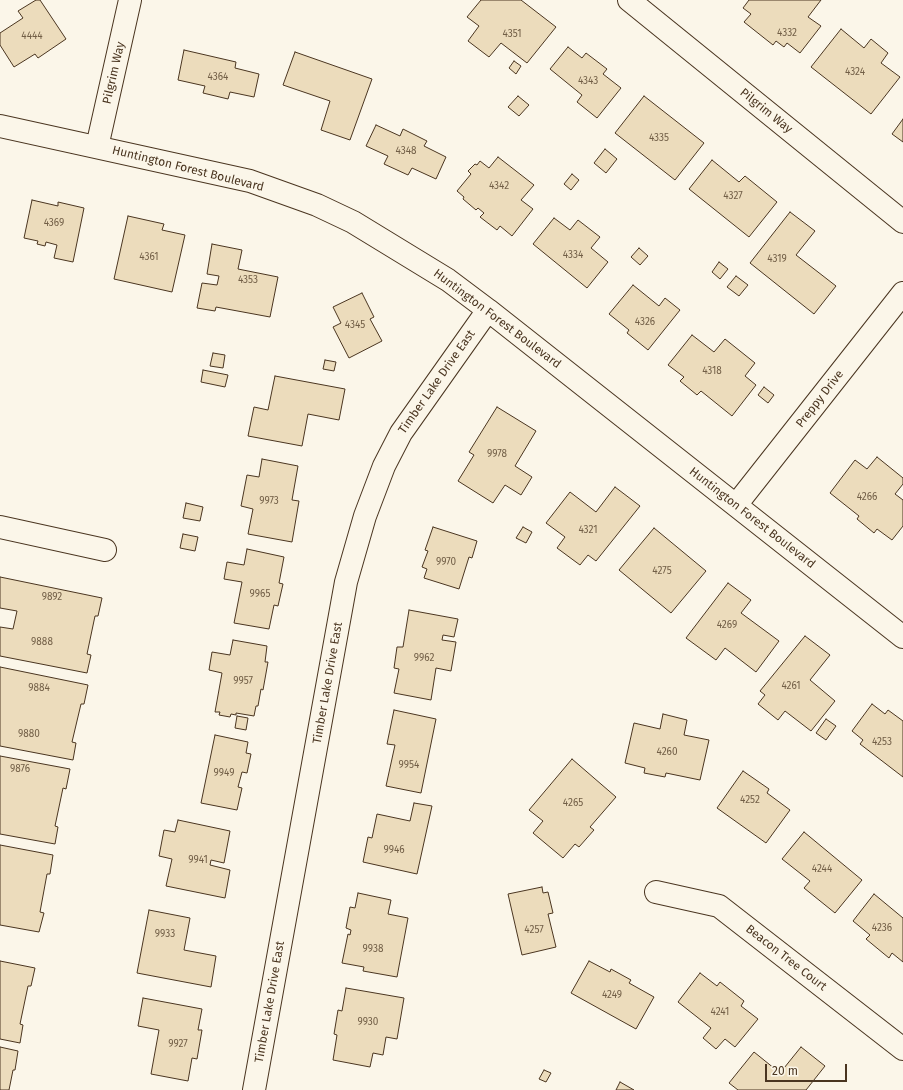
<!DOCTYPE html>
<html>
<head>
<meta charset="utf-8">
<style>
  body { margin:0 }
  #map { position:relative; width:903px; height:1090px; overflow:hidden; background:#fbf6e9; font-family:"Fira Sans",sans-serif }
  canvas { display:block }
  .scale { position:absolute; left:765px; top:1064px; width:82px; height:18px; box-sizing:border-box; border:2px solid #4a3520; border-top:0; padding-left:5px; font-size:12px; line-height:14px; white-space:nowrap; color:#4a3520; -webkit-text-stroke:3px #fbf6e9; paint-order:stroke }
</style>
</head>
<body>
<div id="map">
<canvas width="903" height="1090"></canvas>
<div class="scale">20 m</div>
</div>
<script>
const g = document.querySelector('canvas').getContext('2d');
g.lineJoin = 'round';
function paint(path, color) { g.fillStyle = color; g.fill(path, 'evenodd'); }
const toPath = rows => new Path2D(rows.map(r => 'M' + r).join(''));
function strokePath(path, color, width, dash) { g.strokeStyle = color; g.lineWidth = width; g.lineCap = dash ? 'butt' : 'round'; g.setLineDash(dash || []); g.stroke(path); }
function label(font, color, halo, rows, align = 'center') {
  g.font = font + ' "Fira Sans",sans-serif'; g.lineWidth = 3; g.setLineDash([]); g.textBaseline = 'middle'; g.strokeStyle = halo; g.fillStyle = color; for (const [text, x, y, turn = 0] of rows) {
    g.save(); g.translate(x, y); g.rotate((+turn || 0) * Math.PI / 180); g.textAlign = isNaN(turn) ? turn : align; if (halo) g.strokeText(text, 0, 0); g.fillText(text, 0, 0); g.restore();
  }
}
const building = toPath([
  [36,0,40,0,66,39,38,58,35,54,14,67,0,45,0,33,23,18,18,11,36,0],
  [481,0,521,0,556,27,527,63,501,43,489,57,468,41,479,26,467,17,481,0],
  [749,0,821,0,808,17,821,26,800,53,787,43,784,47,776,41,773,45,744,22,751,14,743,8,749,0],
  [841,29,864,48,871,39,888,53,881,63,900,77,871,114,811,67,841,29],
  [568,47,582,58,586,53,607,69,603,74,621,88,597,118,577,102,582,95,550,69,568,47],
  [184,50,236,62,235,68,259,74,254,97,230,92,228,99,203,93,205,86,178,80,184,50],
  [295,52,372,79,350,140,321,130,330,101,283,85,295,52],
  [514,61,521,66,516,74,509,68,514,61],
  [518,96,529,105,519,116,508,107,518,96],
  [644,96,704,143,675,180,615,133,644,96],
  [903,119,903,142,892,134,903,119],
  [376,125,400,136,403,129,427,141,424,146,446,157,436,179,412,168,408,175,384,164,388,156,366,146,376,125],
  [605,149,617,159,606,173,594,163,605,149],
  [498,157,534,185,521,200,533,209,512,236,500,226,497,230,480,217,484,213,478,208,476,210,463,199,464,197,457,191,471,174,468,171,475,164,477,165,480,161,489,168,498,157],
  [712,160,739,182,745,176,777,202,749,237,689,189,712,160],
  [572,174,579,180,571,190,564,184,572,174],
  [32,200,58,206,58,202,84,208,73,262,54,258,57,245,46,242,45,246,37,244,38,241,24,238,32,200],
  [790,212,815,231,796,255,836,286,814,314,750,263,790,212],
  [128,216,164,224,162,230,185,235,172,292,114,279,128,216],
  [554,218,570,230,578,220,600,237,591,248,608,262,587,288,533,244,554,218],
  [212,244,242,250,238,269,278,277,270,317,216,307,215,311,197,308,202,283,217,285,219,276,207,274,212,244],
  [639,248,648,256,640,265,631,257,639,248],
  [719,262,728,269,720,279,712,272,719,262],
  [736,276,748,285,739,296,727,287,736,276],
  [633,285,659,306,665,298,680,310,648,350,627,333,629,330,609,314,633,285],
  [362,293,374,317,370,319,382,341,349,358,333,327,341,323,333,307,362,293],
  [692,335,714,352,725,339,755,363,745,376,756,385,732,416,701,391,697,395,680,381,684,377,668,365,692,335],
  [213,353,225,355,223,368,210,366,213,353],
  [325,360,336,362,334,371,323,369,325,360],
  [203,370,228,375,225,387,201,382,203,370],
  [275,376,345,389,339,420,308,414,302,446,248,436,254,407,268,410,275,376],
  [764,387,774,395,768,403,758,395,764,387],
  [497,407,536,431,515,466,532,477,521,495,505,485,493,503,458,481,474,455,469,452,497,407],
  [877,457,903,478,903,484,895,494,903,500,903,526,892,540,877,529,874,533,857,519,859,516,830,493,855,460,867,469,877,457],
  [262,459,298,466,292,500,299,501,292,542,248,534,253,509,241,506,247,475,259,477,262,459],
  [615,487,640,506,596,561,588,555,580,565,557,548,565,537,546,523,570,492,596,512,615,487],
  [186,503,203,507,200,521,183,518,186,503],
  [433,527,477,541,472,558,469,557,459,589,424,578,427,569,422,567,428,551,425,550,433,527],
  [523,527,532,532,526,543,516,538,523,527],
  [654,528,706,571,671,613,619,570,654,528],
  [183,534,198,537,195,551,180,548,183,534],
  [247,549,284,557,279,583,283,584,278,606,274,605,269,629,234,623,242,582,224,579,227,562,244,565,247,549],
  [0,577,102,598,98,616,95,616,87,654,91,655,87,673,0,656,0,627,13,629,17,611,0,608,0,577],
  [728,583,751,600,741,613,779,641,756,672,725,648,716,660,686,638,728,583],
  [409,610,458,619,454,637,443,635,442,640,456,642,451,671,436,668,431,700,394,693,399,669,394,668,397,647,403,647,409,610],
  [805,636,830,655,810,680,835,701,811,731,785,711,778,720,758,704,765,695,760,691,805,636],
  [233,640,267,646,265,662,268,662,263,690,261,689,258,706,256,706,254,716,236,713,236,715,231,714,230,717,219,715,220,712,215,712,222,673,209,670,212,652,230,655,233,640],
  [0,667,88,685,84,704,81,704,72,742,76,743,73,760,0,746,0,667],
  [872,704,885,714,888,710,903,721,903,777,860,744,863,740,852,731,872,704],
  [394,710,436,719,421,793,386,786,395,745,387,744,394,710],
  [663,714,687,720,684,735,709,740,700,780,666,773,665,777,644,773,645,768,625,763,634,723,660,729,663,714],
  [237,716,248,718,246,730,235,728,237,716],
  [826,719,836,726,826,740,816,733,826,719],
  [215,735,248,742,246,753,251,754,247,773,242,772,238,787,242,788,237,810,201,803,215,735],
  [0,756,70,769,66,789,63,788,55,826,58,827,55,844,0,834,0,756],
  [572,759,616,797,590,827,594,830,579,847,575,844,563,858,533,833,543,821,529,810,572,759],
  [743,771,769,789,767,793,790,810,766,843,717,808,743,771],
  [414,803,432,806,417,874,363,862,368,837,372,838,377,814,410,821,414,803],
  [178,820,230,831,224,863,211,860,210,865,230,870,225,898,166,886,172,859,159,856,164,830,175,832,178,820],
  [804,832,862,880,835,913,804,888,810,881,782,859,804,832],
  [0,845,53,855,50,874,47,874,40,912,44,913,39,932,0,925,0,845],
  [542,887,543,893,548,892,553,913,548,914,556,947,522,955,508,894,542,887],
  [358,893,391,900,388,914,408,918,397,977,363,971,364,967,342,963,348,934,350,935,351,930,346,928,350,907,355,908,358,893],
  [874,894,903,918,903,962,892,953,889,958,866,939,870,935,853,921,874,894],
  [149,910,190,918,184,950,216,956,211,987,137,973,149,910],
  [0,961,35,968,31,986,28,986,20,1024,23,1025,20,1043,0,1039,0,961],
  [589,961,610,972,611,969,631,980,629,983,654,997,636,1029,571,993,589,961],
  [700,973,717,986,720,982,744,1001,741,1006,758,1019,735,1047,725,1039,716,1049,703,1038,711,1028,678,1002,700,973],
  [346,988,404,998,397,1039,386,1037,383,1055,373,1053,370,1067,333,1060,337,1035,334,1034,338,1010,342,1011,346,988],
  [143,998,202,1009,198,1030,202,1030,197,1059,192,1058,188,1081,151,1074,159,1030,138,1026,143,998],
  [0,1047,18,1051,15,1070,13,1070,9,1090,0,1090,0,1047],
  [801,1047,825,1066,806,1090,738,1090,729,1083,754,1052,780,1073,801,1047],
  [544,1070,551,1073,546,1082,539,1079,544,1070],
  [620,1082,634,1090,616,1090,620,1082]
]);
paint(building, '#ecdcbc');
strokePath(building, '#4a3520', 1);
const street = toPath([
  [629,0,903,222],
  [0,126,250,181,317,205,353,222,448,280,488,310,903,637],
  [97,147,130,0],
  [736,505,903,293],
  [0,527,105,550],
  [656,892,719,906,903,1049],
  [254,1090,346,582,365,516,384,466,401,433,488,310]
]);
strokePath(street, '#4a3520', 24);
strokePath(street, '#fbf6e9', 22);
label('10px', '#725f47', null, [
  ["4332",787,33],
  ["4351",512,34],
  ["4444",32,36],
  ["4324",855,72],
  ["4364",218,77],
  ["4343",588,81],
  ["4335",659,138],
  ["4348",406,151],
  ["4342",499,186],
  ["4327",733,196],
  ["4369",54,223],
  ["4334",573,255],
  ["4361",149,257],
  ["4319",777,259],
  ["4353",248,280],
  ["4326",645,322],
  ["4345",355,325],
  ["4318",712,371],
  ["9978",497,454],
  ["4266",867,497],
  ["9973",269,501],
  ["4321",588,530],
  ["9970",446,562],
  ["4275",662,571],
  ["9965",260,594],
  ["9892",52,597],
  ["4269",727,625],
  ["9888",42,642],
  ["9962",424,658],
  ["9957",243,681],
  ["4261",791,686],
  ["9884",39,688],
  ["9880",29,734],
  ["4253",882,742],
  ["4260",667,752],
  ["9954",409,765],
  ["9876",20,769],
  ["9949",224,773],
  ["4252",750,800],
  ["4265",573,803],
  ["9946",394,850],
  ["9941",198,860],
  ["4244",822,869],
  ["4236",882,928],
  ["4257",534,930],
  ["9933",165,934],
  ["9938",373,949],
  ["4249",612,995],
  ["4241",720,1012],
  ["9930",368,1022],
  ["9927",178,1044]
]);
label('12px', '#4a3520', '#fbf6e9', [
  ["Pilgrim Way",114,73,-77],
  ["Pilgrim Way",766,111,39],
  ["Huntington Forest Boulevard",188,169,14],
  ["Huntington Forest Boulevard",497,319,37],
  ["Timber Lake Drive East",437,382,-55],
  ["Preppy Drive",820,399,-52],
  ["Huntington Forest Boulevard",752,518,38],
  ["Timber Lake Drive East",328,683,-80],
  ["Beacon Tree Court",786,958,38],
  ["Timber Lake Drive East",270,1002,-80]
]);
</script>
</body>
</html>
